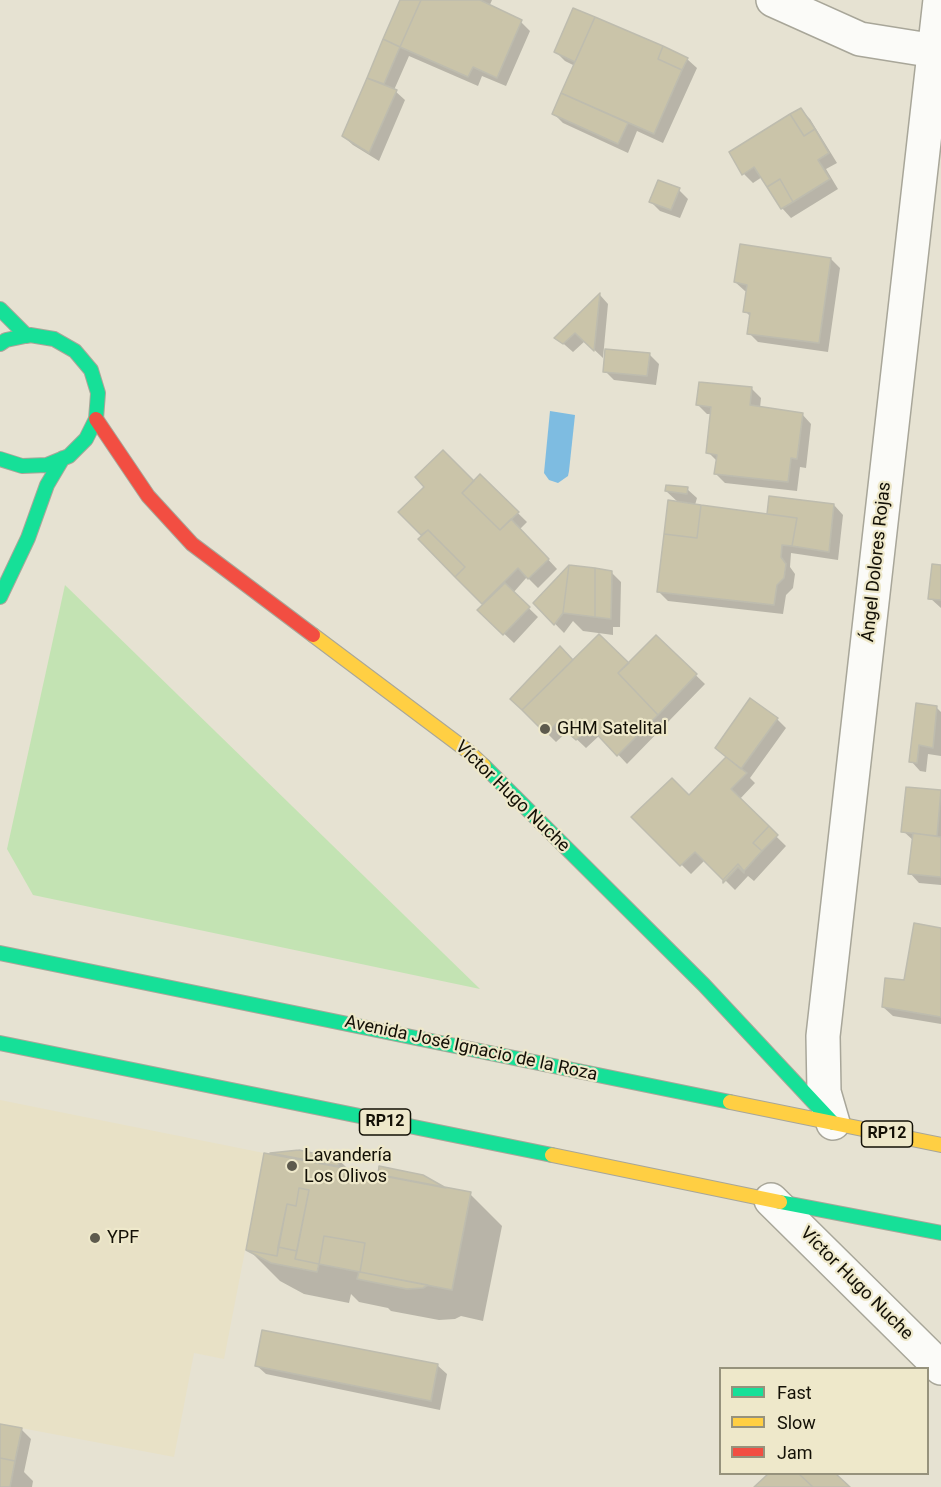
<!DOCTYPE html>
<html>
<head>
<meta charset="utf-8">
<style>
  body { margin:0 }
  #map { position:relative; width:941px; height:1487px; overflow:hidden; background:#e6e2d2; font-family:Roboto,sans-serif }
  canvas { display:block }
  .legend { position:absolute; left:719px; top:1367px; width:210px; height:108px; box-sizing:border-box; background:#eee8ca; border:2px solid #96927c; margin:0; padding:8px 10px; list-style:none; font-size:18px; color:#131006 }
  .legend li { display:flex; align-items:center; gap:12px; height:30px }
  .legend b { width:30px; border:2px solid #96927c }
</style>
</head>
<body>
<div id="map">
<canvas width="941" height="1487"></canvas>
<ul class="legend">
<li><b style="height:8px;background:#16e098"></b>Fast</li>
<li><b style="height:8px;background:#ffcf43"></b>Slow</li>
<li><b style="height:8px;background:#f24e42"></b>Jam</li>
</ul>
</div>
<script>
const g = document.querySelector('canvas').getContext('2d');
g.lineJoin = 'round';
function paint(path, color) { g.fillStyle = color; g.fill(path, 'evenodd'); }
const toPath = rows => new Path2D(rows.map(r => 'M' + r).join(''));
function strokePath(path, color, width, dash) { g.strokeStyle = color; g.lineWidth = width; g.lineCap = dash ? 'butt' : 'round'; g.setLineDash(dash || []); g.stroke(path); }
function label(font, color, halo, rows, align = 'center') {
  g.font = font + ' Roboto,sans-serif'; g.lineWidth = 4.5; g.setLineDash([]); g.textBaseline = 'middle'; g.strokeStyle = halo; g.fillStyle = color; for (const [text, x, y, turn = 0] of rows) {
    g.save(); g.translate(x, y); g.rotate((+turn || 0) * Math.PI / 180); g.textAlign = isNaN(turn) ? turn : align; if (halo) g.strokeText(text, 0, 0); g.fillText(text, 0, 0); g.restore();
  }
}
paint(toPath([
  [0,1100,264,1153,224,1359,194,1353,174,1457,0,1424]
]), '#e8e1c6');
paint(toPath([
  [65,585,480,989,33,895,7,849]
]), '#c3e3b3');
paint(toPath([
  [550,411,575,415,569,471,568,476,558,483,549,480,544,473]
]), '#7ebce1');
paint(toPath([
  [402,0,492,0,489,7,521,22,530,31,506,86,482,76,478,86,409,56,394,90,405,100,379,161,353,145,343,136],
  [556,52,687,59,697,68,663,143,637,131,628,153,563,123,554,114,575,66,565,61],
  [801,110,810,119,837,163,826,169,838,189,791,218,782,208,762,177,753,183,744,174,731,152],
  [679,190,688,199,680,218,660,211,651,202],
  [831,259,840,268,828,352,758,342,749,333,751,317,745,311,748,292,745,291,735,282],
  [600,295,608,304,603,358,585,341,573,352,557,338],
  [650,355,659,364,656,385,614,380,605,371],
  [752,389,761,398,760,408,802,414,811,424,806,468,800,467,797,491,725,483,716,474,718,462,708,452,712,414,707,414,697,404],
  [480,476,527,522,520,529,557,569,538,588,527,577,513,593,538,617,514,643,479,610,484,604,420,539,424,535,400,512,474,484],
  [687,489,697,498,695,505,769,516,834,505,843,515,838,560,791,553,790,567,795,574,793,588,786,595,783,614,668,601,659,592,679,503,666,491],
  [941,566,941,608,930,598],
  [611,572,621,582,620,627,613,627,613,635,583,631,573,621,564,633,535,603],
  [656,637,705,684,627,764,600,735,586,748,568,731,556,742,512,699,574,662,629,665],
  [936,707,941,712,941,756,928,754,926,772,920,771,911,761],
  [777,719,786,728,750,778,755,783,739,800,786,846,754,881,748,876,735,890,705,860,691,874,633,817,689,797,727,758],
  [908,788,941,792,941,885,919,883,910,873,914,841,903,831],
  [941,930,941,1024,893,1016,883,1007,905,982],
  [299,1152,339,1160,349,1170,470,1194,502,1226,483,1321,461,1316,455,1319,439,1320,391,1311,388,1308,359,1302,351,1294,349,1303,304,1294,280,1281,248,1249,266,1154],
  [256,1365,437,1365,447,1374,440,1410,266,1374],
  [0,1425,21,1429,31,1439,24,1472,33,1481,32,1487,0,1487],
  [770,1474,834,1474,848,1487,757,1487]
]), '#0003');
const building = toPath([
  [400,0,421,0,400,47,383,39,400,0],
  [421,0,480,0,522,20,497,78,473,67,468,77,400,47,421,0],
  [573,8,595,17,575,62,554,52,573,8],
  [595,17,663,46,658,59,682,70,654,134,561,93,595,17],
  [383,39,400,47,384,84,367,78,383,39],
  [663,46,688,58,682,70,658,59,663,46],
  [367,78,397,90,369,153,342,136,367,78],
  [561,93,628,123,618,144,552,114,561,93],
  [801,108,815,129,804,136,790,114,801,108],
  [790,114,804,136,815,129,829,153,818,160,830,179,793,202,780,179,767,187,754,167,742,175,729,152,790,114],
  [780,179,793,202,781,209,767,187,780,179],
  [658,180,680,188,671,210,649,202,658,180],
  [740,244,831,258,819,343,747,334,750,313,743,312,747,285,734,282,740,244],
  [600,293,594,351,575,333,563,344,554,338,600,293],
  [605,349,650,353,647,376,603,372,605,349],
  [699,382,752,387,750,405,803,413,797,459,791,458,788,482,714,474,717,455,706,453,711,407,696,405,699,382],
  [443,450,474,481,462,493,500,530,511,519,549,559,528,579,518,568,482,604,455,577,465,567,428,530,421,535,398,512,424,487,415,477,443,450],
  [480,474,519,512,500,530,462,493,480,474],
  [666,485,688,487,687,494,665,491,666,485],
  [769,496,834,504,829,552,792,546,797,518,767,514,769,496],
  [668,500,701,505,697,538,664,534,668,500],
  [701,505,797,518,792,546,782,545,781,557,786,564,784,578,777,585,774,605,657,592,664,534,697,538,701,505],
  [428,530,465,567,455,577,418,539,428,530],
  [932,564,941,565,941,600,928,599,932,564],
  [569,565,595,568,595,617,563,613,569,565],
  [569,565,563,613,554,625,533,603,569,565],
  [595,568,612,571,611,619,595,617,595,568],
  [505,583,530,607,503,635,477,610,505,583],
  [599,634,629,663,618,673,658,715,617,756,590,727,576,740,557,723,546,734,522,710,599,634],
  [656,635,697,674,658,715,618,673,656,635],
  [560,646,573,660,522,710,510,699,560,646],
  [750,698,778,718,741,769,715,748,750,698],
  [916,703,937,706,933,748,919,745,917,763,909,762,916,703],
  [726,757,747,773,731,789,769,826,753,843,762,851,744,871,738,864,723,880,695,852,680,866,631,817,672,778,689,795,726,757],
  [906,787,941,790,937,836,901,832,906,787],
  [769,826,778,835,762,851,753,843,769,826],
  [913,833,941,837,941,877,908,874,913,833],
  [738,864,744,871,744,873,738,867,723,883,723,880,738,864],
  [914,923,941,928,941,1017,882,1007,885,978,904,980,914,923],
  [299,1150,340,1159,338,1166,270,1153,299,1150],
  [264,1153,471,1192,452,1290,360,1272,365,1243,324,1236,319,1264,295,1259,309,1190,299,1188,296,1206,287,1204,277,1256,246,1250,264,1153],
  [379,1166,423,1175,446,1188,378,1175,379,1166],
  [299,1188,309,1190,297,1251,278,1247,287,1204,296,1206,299,1188],
  [324,1236,365,1243,360,1272,319,1264,324,1236],
  [278,1247,297,1251,295,1259,319,1264,317,1272,271,1263,246,1250,277,1256,278,1247],
  [359,1272,360,1272,428,1285,423,1288,407,1289,357,1279,359,1272],
  [262,1330,438,1364,431,1401,255,1366,262,1330],
  [0,1424,22,1428,15,1461,0,1458,0,1424],
  [0,1458,15,1461,10,1487,0,1487,0,1458],
  [768,1474,799,1474,813,1487,754,1487,768,1474],
  [799,1474,836,1474,850,1487,813,1487,799,1474]
]);
paint(building, '#cac4a9');
strokePath(building, '#bebcae', 1.5);
const street = toPath([
  [773,0,860,39,941,52],
  [833,1123,824,1092,823,1036,940,0],
  [771,1200,941,1368]
]);
const fast = toPath([
  [0,309,27,336],
  [0,344,6,340,30,335,54,339,75,351,91,370,98,393,96,419,86,439,69,456,47,465,22,466,0,459],
  [0,597,28,538,47,485,63,458],
  [484,766,704,985,833,1123],
  [0,953,730,1102],
  [0,1043,552,1155],
  [780,1202,941,1233]
]);
const slow = toPath([
  [313,635,469,752,484,766],
  [730,1102,941,1145],
  [552,1155,780,1202]
]);
const jam = toPath([
  [96,419,148,496,192,544,313,635]
]);
strokePath(street, '#a8a699', 36);
strokePath(fast, '#a8a699', 16);
strokePath(slow, '#a8a699', 16);
strokePath(jam, '#a8a699', 16);
strokePath(street, '#fbfbf8', 33);
strokePath(fast, '#16e098', 14);
strokePath(slow, '#ffcf43', 14);
strokePath(jam, '#f24e42', 14);
for (const [x, y, r, color] of [
  [545,729,6,"#5d5a4d"],
  [292,1166,6,"#5d5a4d"],
  [95,1238,6,"#5d5a4d"]
]) { const dot = new Path2D(); dot.arc(x, y, r, 0, 2 * Math.PI); g.fillStyle = color; g.fill(dot); strokePath(dot, '#eee8ca', 2); }
for (const [x, y, w] of [
  [385,1122,51],
  [887,1134,51]
]) { const box = new Path2D(); box.roundRect(x - w / 2, y - 13, w, 26, 4.5); g.fillStyle = '#eee8ca'; g.fill(box); strokePath(box, '#131006', 1.5); }
label('bold 16px', '#131006', null, [
  ["RP12",385,1122],
  ["RP12",887,1134]
]);
label('18px', '#131006', '#eee8ca', [
  ["Ángel Dolores Rojas",877,562,-84],
  ["Víctor Hugo Nuche",512,797,44],
  ["Avenida José Ignacio de la Roza",471,1049,12],
  ["Víctor Hugo Nuche",856,1284,45]
]);
label('18px', '#131006', '#eee8ca', [
  ["GHM Satelital",557,729],
  ["Lavandería",304,1156],
  ["Los Olivos",304,1177],
  ["YPF",107,1238]
], 'left');
</script>
</body>
</html>
